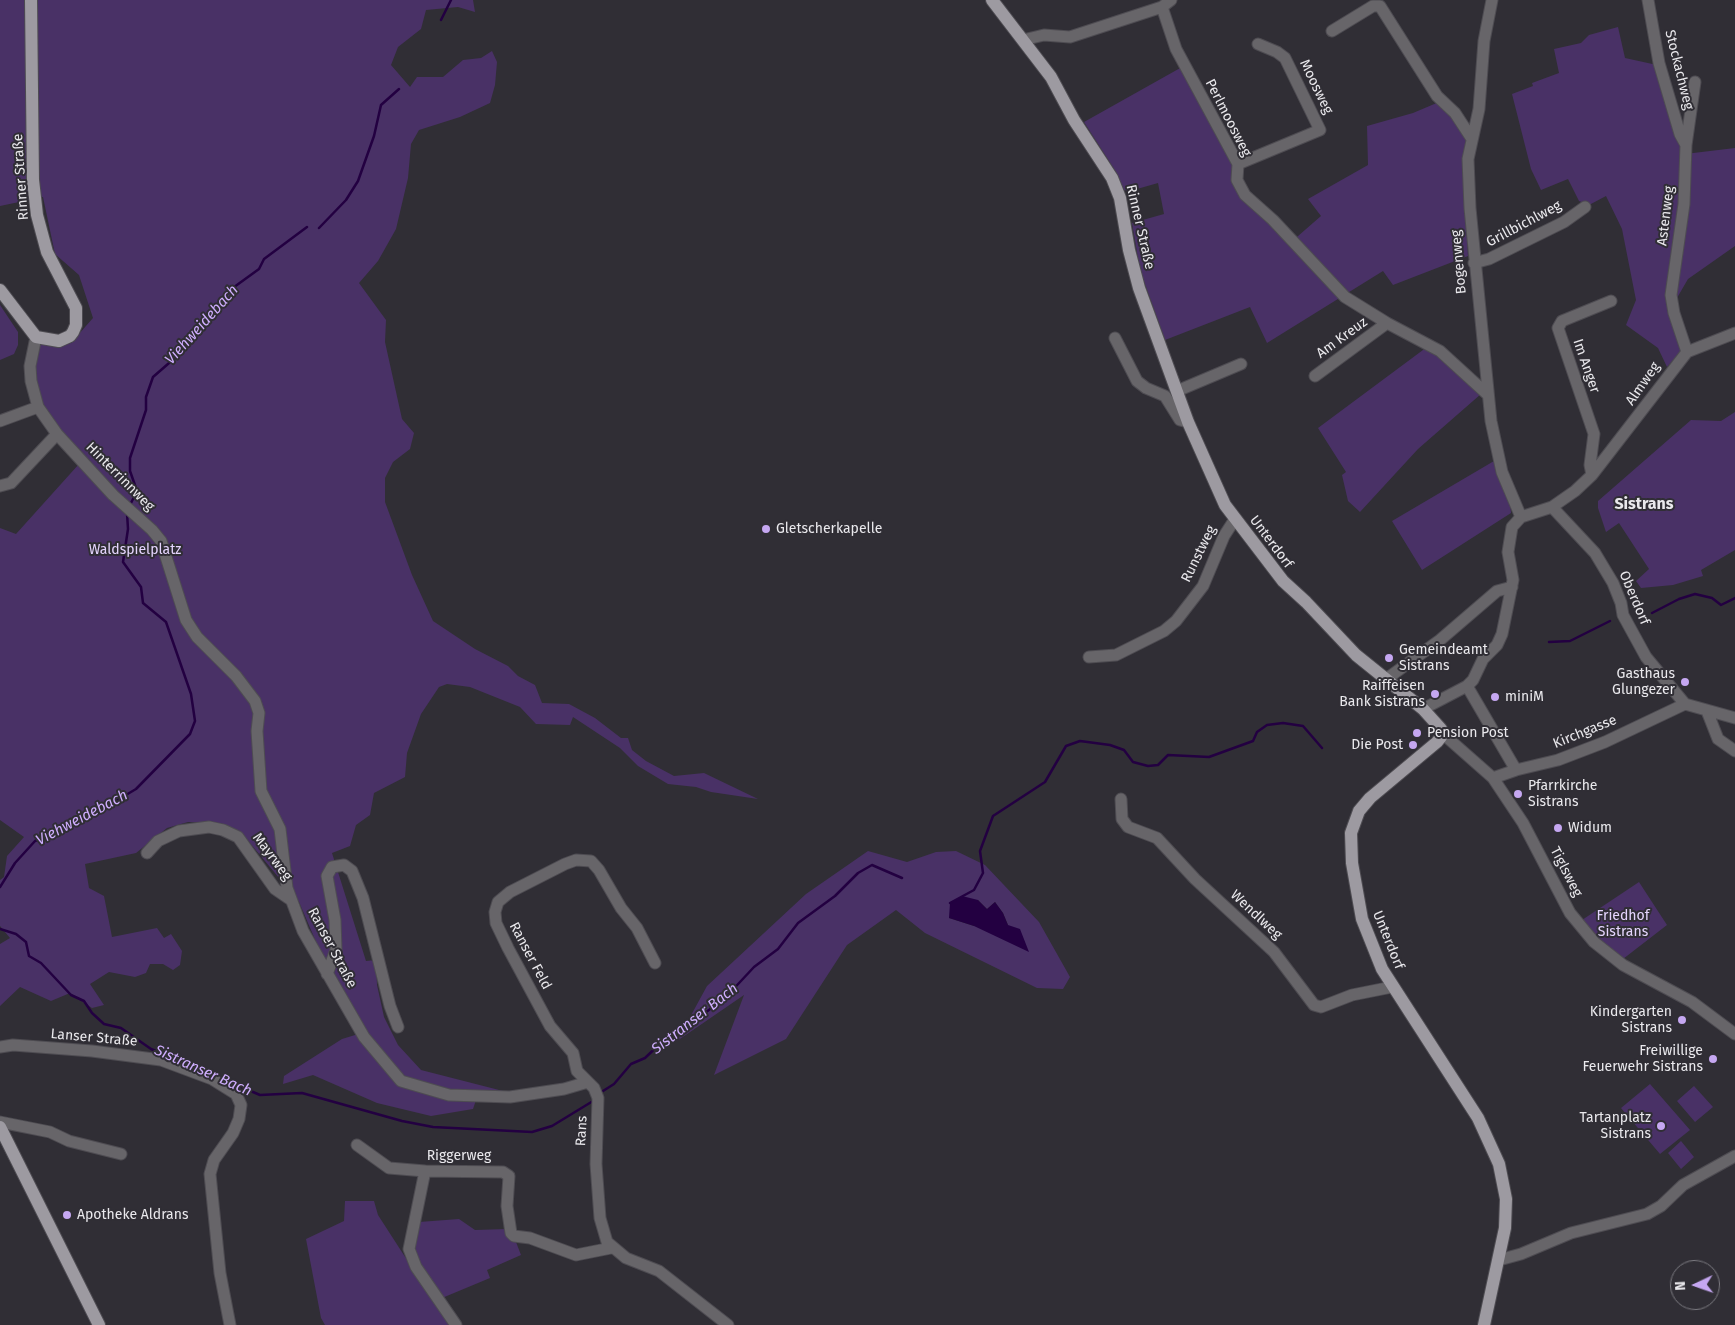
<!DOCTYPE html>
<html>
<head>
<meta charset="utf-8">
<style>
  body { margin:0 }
  #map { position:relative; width:1735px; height:1325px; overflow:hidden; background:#302e35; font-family:"Fira Sans",sans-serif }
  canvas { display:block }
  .north { position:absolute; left:1670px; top:1260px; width:50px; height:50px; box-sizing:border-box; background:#302e35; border:1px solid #7a797f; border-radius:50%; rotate:267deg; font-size:14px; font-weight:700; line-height:20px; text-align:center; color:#eae9ed }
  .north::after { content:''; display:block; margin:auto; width:18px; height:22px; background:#c5a7f1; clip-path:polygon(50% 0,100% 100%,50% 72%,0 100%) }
</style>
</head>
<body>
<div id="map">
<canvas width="1735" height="1325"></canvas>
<div class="north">N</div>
</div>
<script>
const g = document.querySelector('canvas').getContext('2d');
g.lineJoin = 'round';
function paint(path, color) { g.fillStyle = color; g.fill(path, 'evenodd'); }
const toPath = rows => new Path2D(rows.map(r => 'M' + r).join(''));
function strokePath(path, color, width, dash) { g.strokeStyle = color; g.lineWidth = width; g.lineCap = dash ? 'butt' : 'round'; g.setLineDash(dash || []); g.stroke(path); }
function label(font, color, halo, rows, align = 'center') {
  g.font = font + ' "Fira Sans",sans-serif'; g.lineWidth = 4; g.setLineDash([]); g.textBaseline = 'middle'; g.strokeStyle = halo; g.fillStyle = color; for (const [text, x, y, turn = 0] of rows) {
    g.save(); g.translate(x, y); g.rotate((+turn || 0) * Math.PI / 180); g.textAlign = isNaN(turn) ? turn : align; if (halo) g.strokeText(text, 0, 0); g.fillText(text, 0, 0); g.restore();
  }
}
paint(toPath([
  [0,0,473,0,475,12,458,7,426,10,421,29,398,47,391,65,410,87,417,77,443,77,463,60,481,58,492,51,497,62,495,85,490,103,460,117,419,130,411,144,408,178,396,229,378,261,359,283,386,320,385,342,402,419,414,433,410,449,393,462,385,478,385,502,412,575,433,621,475,649,508,666,518,676,535,685,542,703,569,704,595,718,621,738,628,738,632,750,646,761,674,776,704,773,758,799,711,792,696,787,668,784,638,766,620,748,573,717,570,725,536,724,520,707,470,687,447,684,439,687,421,714,407,753,405,777,374,793,370,815,356,825,350,846,332,853,366,961,376,960,377,985,384,1017,398,1045,421,1070,503,1091,479,1091,473,1109,431,1116,377,1103,313,1075,283,1084,284,1076,342,1039,365,1032,332,979,299,902,240,831,212,823,188,822,167,828,136,853,85,864,89,888,104,896,112,937,157,928,164,938,171,934,182,951,180,965,173,970,163,964,150,964,146,973,135,977,109,972,90,984,104,1005,92,1008,70,993,51,1001,20,987,0,1006,0,944,10,938,0,926,0,880,4,877,7,856,24,837,0,820,0,528,16,534,79,464,126,514,129,513,38,407,33,364,40,345,71,343,93,318,79,275,55,254,43,197,0,206],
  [1618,27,1625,58,1657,65,1685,154,1735,148,1735,246,1688,279,1670,310,1681,351,1667,367,1658,348,1626,325,1636,300,1622,229,1606,196,1589,205,1579,201,1568,179,1541,190,1531,169,1512,94,1533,86,1532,83,1559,73,1554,49,1581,43,1589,35],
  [1182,67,1233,161,1233,178,1290,243,1321,216,1308,199,1368,165,1367,126,1413,113,1439,102,1453,113,1467,141,1463,172,1468,256,1393,285,1383,271,1267,343,1250,307,1165,340,1140,270,1132,223,1164,214,1158,183,1130,191,1124,190,1116,172,1084,122],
  [0,305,18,332,18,345,14,354,0,360],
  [1427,347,1481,394,1418,449,1360,512,1348,501,1342,475,1346,472,1318,428],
  [1735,412,1735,550,1701,570,1703,576,1673,585,1641,588,1636,581,1649,569,1619,523,1606,532,1598,508,1598,501,1691,420,1721,421],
  [1494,461,1510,502,1511,513,1422,570,1392,521],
  [868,851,907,862,936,852,956,851,985,865,1039,922,1070,977,1063,989,1037,988,925,933,896,910,847,945,786,1039,714,1075,744,995,677,1041,707,986,806,894],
  [978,900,987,909,995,902,1003,913,1008,925,974,926,949,918],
  [1639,882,1667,925,1623,959,1594,936,1582,920],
  [1650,1084,1690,1130,1660,1154,1621,1108],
  [1694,1086,1713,1107,1695,1122,1677,1101],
  [1681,1141,1694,1157,1681,1169,1668,1153],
  [345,1201,374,1201,378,1215,449,1325,325,1325,321,1318,306,1239,344,1221],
  [459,1219,475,1230,507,1229,516,1242,521,1255,487,1270,490,1278,442,1298,417,1258,414,1243,419,1222]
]), '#493166');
paint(toPath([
  [962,896,978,900,987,909,995,902,1003,913,1008,925,1020,929,1029,952,974,926,949,918,950,903]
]), '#230041');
strokePath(toPath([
  [441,20,451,0],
  [319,228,346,200,358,181,374,136,381,105,399,89],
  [130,505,137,491,130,471,130,458,146,410,146,397,153,377,184,350,230,290,259,269,264,259,307,227],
  [1652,613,1679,599,1695,594,1712,598,1721,605,1735,598],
  [1549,642,1570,641,1610,621],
  [0,887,15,863,35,841,84,820,136,789,190,734,195,721,191,694,166,622,143,603,141,587,123,562,128,529,127,513],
  [950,903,974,890,983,873,980,851,993,816,1045,782,1066,746,1080,741,1110,745,1124,750,1133,762,1148,766,1158,765,1168,755,1209,757,1253,741,1257,732,1267,725,1283,723,1303,726,1322,748],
  [0,929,16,934,26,942,29,956,41,963,71,995,84,1001,92,1013,104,1024,121,1028,151,1049,200,1069],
  [218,1077,260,1095,302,1093,402,1121,433,1127,532,1132,552,1126,593,1101],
  [603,1091,614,1084,631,1064,645,1058,666,1038,689,1025,726,997,754,967,778,949,798,923,835,896,858,873,872,865,902,878]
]), '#230041', 2.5);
const minor = toPath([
  [1492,0,1484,41,1479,109,1468,159,1470,208,1491,421,1502,472,1521,517],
  [1648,0,1659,63,1680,134,1686,145],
  [1162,7,1176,49,1238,164,1237,180,1245,195,1273,220,1345,297,1387,323,1440,351,1487,394],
  [1332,31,1373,6,1380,6,1437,96,1455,113,1472,139],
  [1023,40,1044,35,1070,37,1162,7,1171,0],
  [1238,164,1320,130,1285,58,1277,52,1258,44],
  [1474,263,1489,259,1564,222,1585,207],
  [36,337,30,366,31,381,38,407,57,434,113,495,152,530,161,541,186,620,197,637,236,676,255,701,259,713,257,731,261,791,280,829,287,888,303,931,364,1037,401,1081,449,1095,510,1097,564,1089,588,1082,594,1088,598,1098,596,1164,600,1218,607,1242,626,1258,659,1271,728,1325],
  [1115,338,1137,381,1146,388,1165,396,1180,420,1188,422],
  [1687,352,1674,313,1671,295,1684,204,1686,145,1695,82],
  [1315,376,1387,323],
  [1177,391,1241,364],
  [0,421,38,407],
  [1592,475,1590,465,1594,434,1558,328,1562,321,1611,301],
  [0,486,11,483,57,434],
  [1552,507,1595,553,1613,583,1621,603,1623,615,1646,657,1685,704],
  [1089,657,1116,655,1164,631,1176,621,1203,586,1224,536,1235,519],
  [1385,680,1440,640,1497,591,1512,587],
  [1685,704,1735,718],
  [1423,709,1467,686],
  [1707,711,1718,739,1735,751],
  [1442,733,1493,778,1523,823,1570,913,1594,942,1623,965,1692,1002,1735,1034],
  [1516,770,1467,686,1473,680,1483,659,1497,645,1502,634,1513,580,1508,552,1512,527,1521,517,1552,507,1575,491,1592,475,1687,352,1735,333],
  [1493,778,1516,770,1558,760,1605,742,1685,704],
  [1121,799,1122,819,1128,827,1157,838,1195,879,1274,952,1314,1005,1321,1007,1352,995,1392,987],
  [147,853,158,841,179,831,209,827,223,830,238,837,275,889,291,900],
  [327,974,336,950,335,920,327,876,332,867,344,865,352,871,363,898,390,1006,398,1027],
  [0,1047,13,1045,92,1051,161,1060,212,1079,236,1094,241,1105,239,1119,233,1133,214,1160,210,1174,220,1273,230,1325],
  [588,1082,577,1071,573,1053,550,1026,508,948,496,923,495,912,498,902,510,892,565,864,576,860,591,861,599,870,621,908,637,928,655,963],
  [0,1122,50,1132,69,1141,121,1154],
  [357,1145,389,1168,425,1171,503,1172,509,1176,507,1206,511,1233,514,1236,530,1238,576,1255,611,1248],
  [425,1171,409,1249,416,1267,456,1325],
  [1499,1260,1521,1254,1571,1233,1647,1214,1661,1206,1683,1185,1735,1156]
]);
const major = toPath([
  [992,0,1051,77,1074,120,1112,178,1120,198,1129,250,1139,288,1188,422,1225,505,1283,581,1306,602,1356,655,1423,709,1441,729,1441,737,1437,742,1370,798,1359,811,1351,833,1352,863,1362,919,1382,969,1478,1118,1499,1164,1506,1199,1505,1228,1484,1325],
  [0,290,36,337,59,341,70,336,73,332,76,325,76,308,47,252,37,215,33,180,31,0],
  [0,1127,99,1325]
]);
strokePath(minor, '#4e4c52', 13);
strokePath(major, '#4e4c52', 14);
strokePath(minor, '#676569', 11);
strokePath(major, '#9d9aa1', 12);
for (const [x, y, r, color] of [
  [766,529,5,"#c5a7f1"],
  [1389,658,5,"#c5a7f1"],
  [1685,682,5,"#c5a7f1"],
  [1435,694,5,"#c5a7f1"],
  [1495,697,5,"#c5a7f1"],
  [1417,733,5,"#c5a7f1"],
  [1413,745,5,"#c5a7f1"],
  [1518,794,5,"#c5a7f1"],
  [1558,828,5,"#c5a7f1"],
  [1682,1020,5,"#c5a7f1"],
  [1713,1059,5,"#c5a7f1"],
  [1661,1126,5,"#c5a7f1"],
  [67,1215,5,"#c5a7f1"]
]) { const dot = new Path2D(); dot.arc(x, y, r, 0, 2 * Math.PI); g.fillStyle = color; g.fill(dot); strokePath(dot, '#302e35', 2); }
label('14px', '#eae9ed', '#302e35', [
  ["Stockachweg",1679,70,76],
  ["Moosweg",1316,87,64],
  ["Perlmoosweg",1228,118,63],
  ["Rinner Straße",21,177,-94],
  ["Astenweg",1666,216,-83],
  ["Grillbichlweg",1524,224,-28],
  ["Rinner Straße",1140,227,77],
  ["Bogenweg",1459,262,-95],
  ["Am Kreuz",1342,338,-36],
  ["Im Anger",1586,366,71],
  ["Almweg",1643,384,-55],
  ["Hinterrinnweg",120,477,45],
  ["Unterdorf",1271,542,53],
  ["Runstweg",1199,554,-64],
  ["Oberdorf",1634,598,67],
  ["Kirchgasse",1585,732,-22],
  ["Mayrweg",272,857,53],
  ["Tiglsweg",1566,872,63],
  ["Wendlweg",1256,915,43],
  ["Unterdorf",1388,940,68],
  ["Ranser Straße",332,948,62],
  ["Ranser Feld",530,956,62],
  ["Lanser Straße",94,1038,5],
  ["Rans",582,1131,-87],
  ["Riggerweg",459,1156]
]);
label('14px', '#eae9ed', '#302e35', [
  ["Gletscherkapelle",776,529],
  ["Gemeindeamt",1399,650],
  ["Sistrans",1399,666],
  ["Gasthaus",1675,674,"right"],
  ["Glungezer",1675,690,"right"],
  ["Raiffeisen",1425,686,"right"],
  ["Bank Sistrans",1425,702,"right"],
  ["miniM",1505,697],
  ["Pension Post",1427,733],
  ["Die Post",1403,745,"right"],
  ["Pfarrkirche",1528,786],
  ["Sistrans",1528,802],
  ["Widum",1568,828],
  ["Kindergarten",1672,1012,"right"],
  ["Sistrans",1672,1028,"right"],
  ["Freiwillige",1703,1051,"right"],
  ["Feuerwehr Sistrans",1703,1067,"right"],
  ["Tartanplatz",1651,1118,"right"],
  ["Sistrans",1651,1134,"right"],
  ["Apotheke Aldrans",77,1215]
], 'left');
label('14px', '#e5d5fe', '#302e35', [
  ["Waldspielplatz",135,550],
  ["Friedhof",1623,916],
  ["Sistrans",1623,932]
]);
label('italic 15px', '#cfaefe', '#302e35', [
  ["Viehweidebach",202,325,-48],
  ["Viehweidebach",82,818,-28],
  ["Sistranser Bach",695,1019,-38],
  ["Sistranser Bach",203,1071,24]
]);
label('bold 16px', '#eae9ed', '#302e35', [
  ["Sistrans",1644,505]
]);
</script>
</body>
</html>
